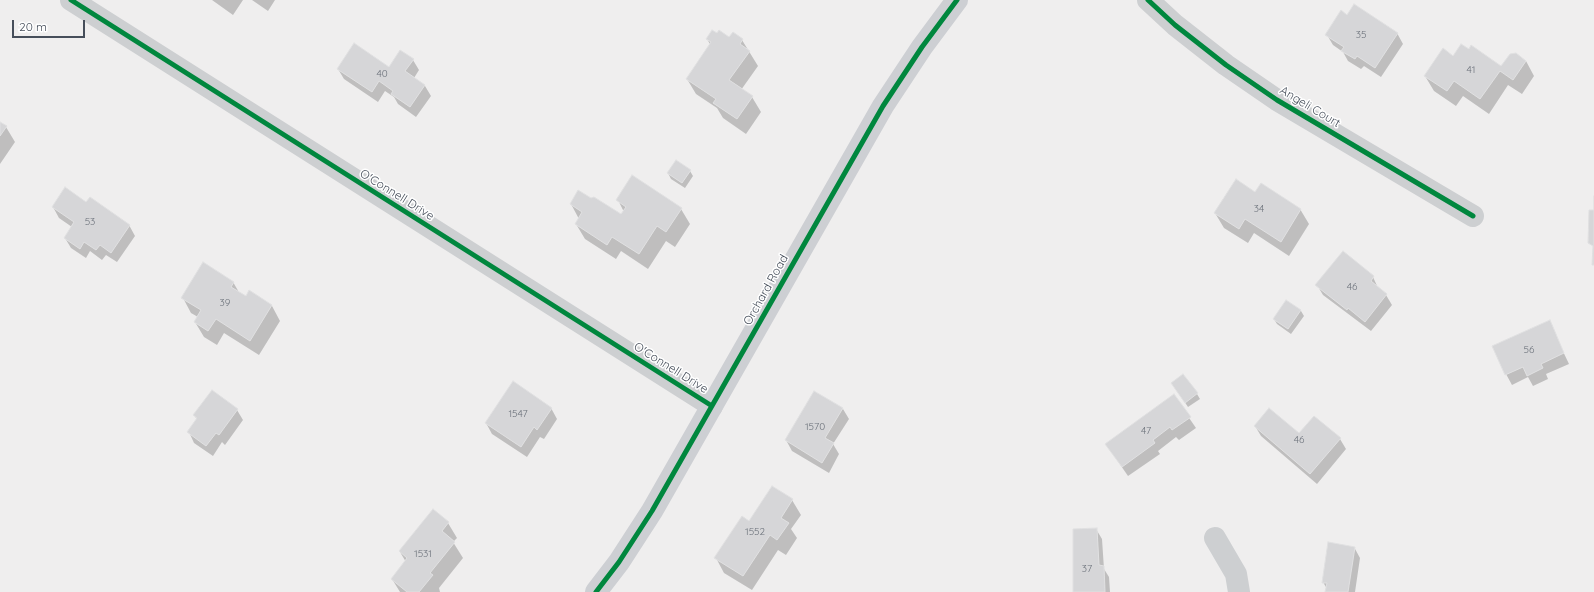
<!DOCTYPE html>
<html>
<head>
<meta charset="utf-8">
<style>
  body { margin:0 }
  #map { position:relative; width:1594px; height:592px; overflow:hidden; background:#efeeee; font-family:Quicksand,sans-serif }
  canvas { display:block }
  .scale { position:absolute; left:12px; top:20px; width:73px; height:18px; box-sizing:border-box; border:2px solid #464e5a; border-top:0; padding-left:5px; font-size:12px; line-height:14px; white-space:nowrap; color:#464e5a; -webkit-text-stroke:3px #fff; paint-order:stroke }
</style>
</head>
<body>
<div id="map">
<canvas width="1594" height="592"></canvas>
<div class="scale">20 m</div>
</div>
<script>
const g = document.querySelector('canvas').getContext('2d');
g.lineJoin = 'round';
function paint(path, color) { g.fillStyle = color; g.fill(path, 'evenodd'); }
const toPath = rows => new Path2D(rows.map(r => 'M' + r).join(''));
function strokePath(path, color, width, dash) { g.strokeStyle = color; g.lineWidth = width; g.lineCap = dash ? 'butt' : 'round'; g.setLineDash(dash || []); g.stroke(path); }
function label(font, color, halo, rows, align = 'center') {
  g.font = font + ' Quicksand,sans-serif'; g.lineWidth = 3; g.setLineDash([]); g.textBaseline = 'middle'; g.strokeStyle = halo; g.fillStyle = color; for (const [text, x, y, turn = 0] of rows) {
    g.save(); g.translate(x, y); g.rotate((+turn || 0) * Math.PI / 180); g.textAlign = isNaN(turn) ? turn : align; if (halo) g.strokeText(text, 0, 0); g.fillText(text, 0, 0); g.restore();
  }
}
paint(toPath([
  [212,0,243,0,233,15],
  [252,0,275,0,268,11],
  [1348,16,1397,33,1403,44,1381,77,1364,66,1361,69,1348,61,1343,52,1333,45,1327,35],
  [717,34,742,40,758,66,741,90,752,97,761,112,746,134,723,118,717,108,696,94,687,79,710,44,707,39],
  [1453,57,1501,67,1526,61,1534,76,1522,94,1508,85,1489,114,1463,96,1456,106,1434,91,1425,76],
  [413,60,419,70,414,78,425,86,431,96,416,117,398,104,394,97,385,91,378,102,344,79,338,69,389,68],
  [0,123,6,127,15,142,0,164],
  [690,171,693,176,685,188,671,179,668,173],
  [1256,193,1300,209,1309,224,1289,256,1254,233,1248,243,1224,228,1215,213],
  [618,200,681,209,690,224,675,247,666,241,648,269,621,251,616,259,585,239,576,224,579,219,571,204,621,216,624,212],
  [87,203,129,225,135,236,117,262,106,255,102,260,90,251,86,258,71,248,65,238,72,227,59,218,53,207],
  [1373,277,1378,288,1386,295,1392,305,1371,331,1323,295,1317,285],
  [233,282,240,294,246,298,250,292,272,306,280,321,259,355,224,333,217,345,204,337,195,322,198,317,191,313,183,298],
  [1287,302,1301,311,1304,316,1291,334,1277,324,1274,319],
  [1549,322,1569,364,1546,374,1548,379,1533,386,1528,377,1512,385,1506,374],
  [1172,383,1197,394,1200,399,1188,407],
  [1174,396,1196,428,1179,440,1176,437,1158,451,1160,454,1128,476,1106,444],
  [551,408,557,419,544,439,540,437,527,457,492,434,486,423],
  [843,409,849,419,833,444,839,454,829,473,792,451,786,440],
  [237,410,243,420,225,445,222,442,213,456,194,443,189,432,197,420,195,416],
  [1255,426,1299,434,1340,439,1346,449,1317,484,1261,436],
  [792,500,801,515,791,529,797,538,786,555,778,550,752,590,724,573,716,558,749,523],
  [433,510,448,523,457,538,453,542,463,558,439,588,440,592,400,592,392,579,406,562,400,552],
  [1096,529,1102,539,1104,569,1109,577,1110,592,1074,592],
  [1354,547,1360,558,1355,592,1326,592,1327,589,1323,582]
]), '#0003');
const building = toPath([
  [1354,4,1398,33,1375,68,1357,56,1355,59,1341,51,1344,47,1325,35,1341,10,1347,15,1354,4],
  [712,30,717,33,719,30,729,37,733,32,743,39,740,44,750,51,729,80,753,96,737,119,713,103,716,99,686,79,711,42,706,39,712,30],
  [354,43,389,67,400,50,414,59,405,71,425,85,410,107,391,94,393,91,379,81,372,92,337,69,354,43],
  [1461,44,1469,49,1471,45,1501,66,1510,54,1516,53,1526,61,1513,80,1500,71,1480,99,1454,81,1447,91,1424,76,1443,48,1453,56,1461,44],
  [0,122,7,126,0,136,0,122],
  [676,160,691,170,682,183,667,173,676,160],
  [632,175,682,208,666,232,657,226,639,254,612,237,607,245,575,224,582,212,570,204,578,190,591,198,594,197,621,214,626,207,616,200,632,175],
  [1236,179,1255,192,1261,183,1301,209,1281,242,1245,219,1239,229,1214,213,1236,179],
  [65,187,86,202,90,197,130,225,111,253,100,245,96,250,84,242,80,249,64,238,74,222,52,207,65,187],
  [1594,196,1594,265,1592,265,1593,246,1588,243,1589,210,1594,210,1594,196],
  [1343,251,1374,276,1371,281,1387,294,1365,322,1348,308,1347,310,1315,285,1343,251],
  [203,262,234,282,231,287,246,296,249,290,272,305,250,341,216,319,208,331,194,322,201,310,181,298,203,262],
  [1286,300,1301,310,1288,329,1273,319,1286,300],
  [1550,320,1564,353,1541,364,1543,368,1527,376,1523,367,1505,375,1492,346,1550,320],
  [1183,374,1198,393,1185,403,1171,383,1183,374],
  [513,381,552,408,537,430,534,427,521,447,485,423,513,381],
  [212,390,238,409,219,435,216,433,206,446,187,432,197,418,193,415,212,390],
  [814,391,843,408,825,438,834,443,822,463,785,440,814,391],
  [1174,394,1191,417,1172,430,1170,427,1153,440,1155,443,1122,467,1105,444,1174,394],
  [1269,408,1299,433,1314,416,1341,438,1310,474,1254,426,1269,408],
  [772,486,793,499,781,518,789,523,777,540,770,535,743,576,714,558,742,516,749,521,772,486],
  [433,509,449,522,442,531,455,542,430,573,433,575,419,592,407,592,391,579,407,558,399,551,433,509],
  [1097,528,1099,565,1104,566,1105,592,1073,592,1073,529,1097,528],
  [1328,542,1355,547,1348,592,1325,592,1327,583,1322,583,1328,542]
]);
paint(building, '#d6d6d8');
strokePath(building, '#e0e0e1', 1);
strokePath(toPath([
  [71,0,712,406],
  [1148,0,1175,25,1226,65,1277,100,1473,216],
  [1215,538,1236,574,1239,592]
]), '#cdcfd1', 22);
strokePath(toPath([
  [596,592,619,562,652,511,883,106,922,47,957,0]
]), '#cdcfd3', 22);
strokePath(toPath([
  [71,0,712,406],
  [1148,0,1175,25,1226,65,1277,100,1473,216],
  [596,592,619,562,652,511,883,106,922,47,957,0]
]), '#00873e', 5);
label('10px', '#6c727b', null, [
  ["35",1361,35],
  ["41",1471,70],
  ["40",382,74],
  ["34",1259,209],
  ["53",90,222],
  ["46",1352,287],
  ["39",225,303],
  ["56",1529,350],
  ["1547",518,414],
  ["1570",815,427],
  ["47",1146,431],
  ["46",1299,440],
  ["1552",755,532],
  ["1531",423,554],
  ["37",1087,569]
]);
label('12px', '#464e5a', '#fff', [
  ["Angeli Court",1310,107,31],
  ["O'Connell Drive",397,195,32],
  ["Orchard Road",766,290,-61],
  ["O'Connell Drive",671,368,32]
]);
</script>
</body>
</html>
